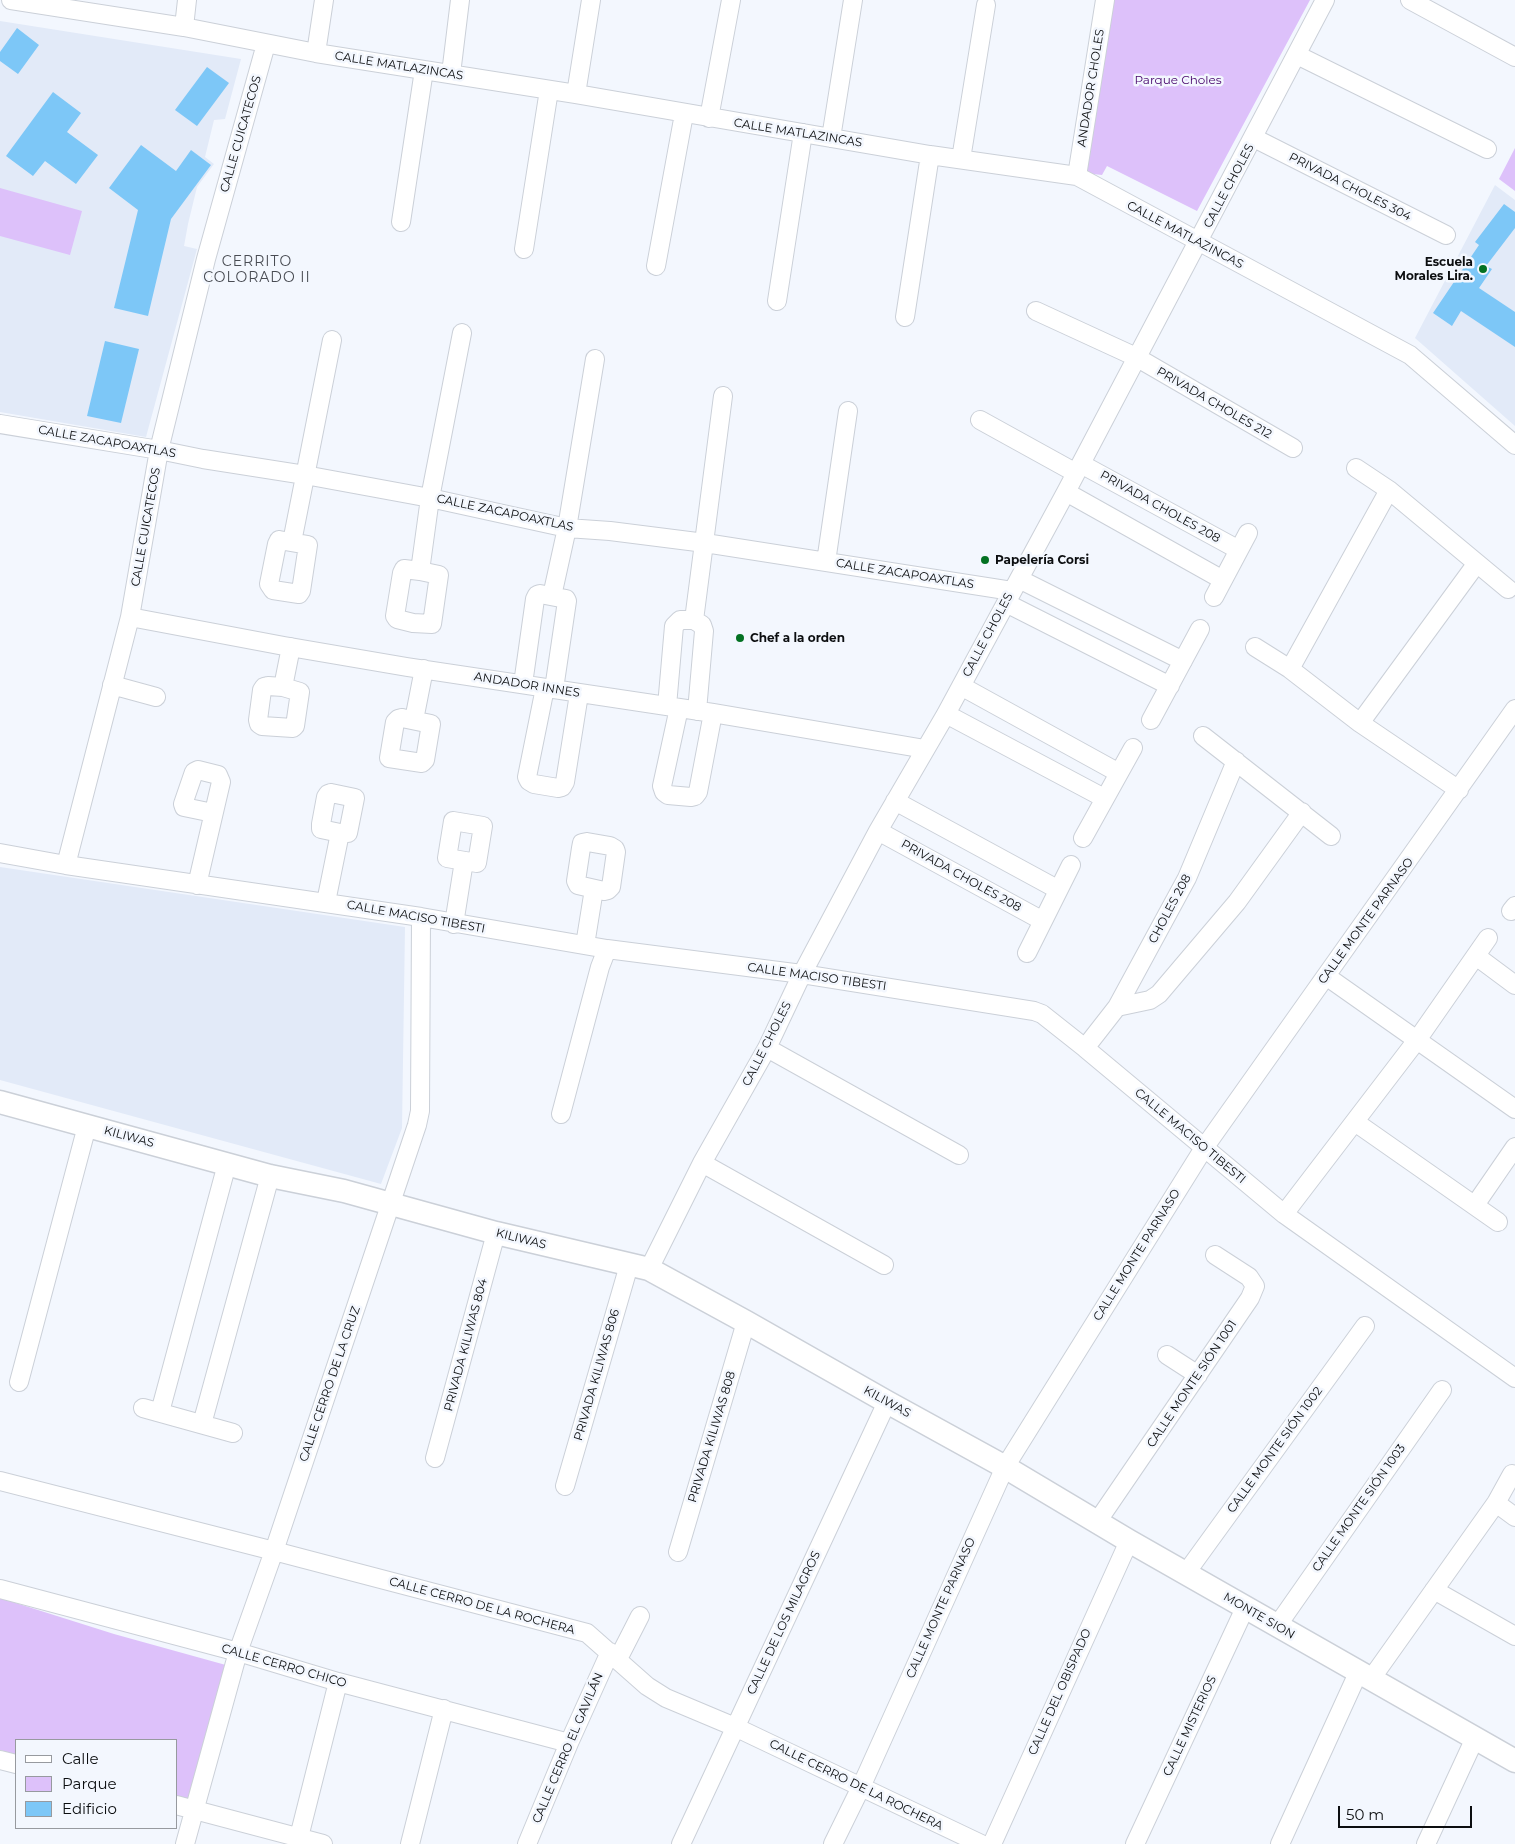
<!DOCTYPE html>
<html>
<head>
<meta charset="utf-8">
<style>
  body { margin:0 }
  #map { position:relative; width:1515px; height:1844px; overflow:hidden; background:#f3f7fe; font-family:Montserrat,sans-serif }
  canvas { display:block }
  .legend { position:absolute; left:15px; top:1739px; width:162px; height:90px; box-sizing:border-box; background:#f3f7fe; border:1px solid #979a9f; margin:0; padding:6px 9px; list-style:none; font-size:15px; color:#0c0e10 }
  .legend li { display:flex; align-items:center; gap:10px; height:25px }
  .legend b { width:25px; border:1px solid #979a9f }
  .scale { position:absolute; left:1338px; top:1806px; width:134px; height:22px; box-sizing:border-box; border:2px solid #0c0e10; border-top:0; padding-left:6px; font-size:15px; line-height:18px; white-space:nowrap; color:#0c0e10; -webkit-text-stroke:4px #f3f7fe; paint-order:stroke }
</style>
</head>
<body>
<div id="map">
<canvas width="1515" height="1844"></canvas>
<ul class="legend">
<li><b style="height:6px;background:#fff"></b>Calle</li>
<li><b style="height:14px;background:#ddc1fa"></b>Parque</li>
<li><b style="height:14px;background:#7dc7f7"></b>Edificio</li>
</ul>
<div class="scale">50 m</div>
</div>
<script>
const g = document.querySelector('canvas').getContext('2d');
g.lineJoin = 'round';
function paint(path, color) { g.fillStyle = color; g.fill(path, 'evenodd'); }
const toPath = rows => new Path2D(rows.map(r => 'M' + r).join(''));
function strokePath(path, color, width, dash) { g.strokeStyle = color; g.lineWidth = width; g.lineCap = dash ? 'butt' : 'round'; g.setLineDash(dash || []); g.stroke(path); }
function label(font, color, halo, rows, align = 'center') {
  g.font = font + ' Montserrat,sans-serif'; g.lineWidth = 5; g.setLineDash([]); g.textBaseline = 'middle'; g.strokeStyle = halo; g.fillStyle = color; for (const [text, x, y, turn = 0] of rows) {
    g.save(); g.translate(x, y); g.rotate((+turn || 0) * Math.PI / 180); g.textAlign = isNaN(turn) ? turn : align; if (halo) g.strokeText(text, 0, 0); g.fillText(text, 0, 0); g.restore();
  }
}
paint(toPath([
  [0,21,241,59,225,119,214,120,205,157,214,164,197,187,188,224,184,246,197,249,146,437,0,412],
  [1495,185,1515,200,1515,426,1415,338],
  [0,867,405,927,402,1128,381,1184,0,1080]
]), '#e2eaf8');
paint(toPath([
  [1113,0,1310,0,1197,211,1107,166,1102,175,1084,173],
  [1515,148,1515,191,1499,179],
  [0,188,82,211,70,255,0,236],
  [0,1598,114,1634,233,1667,192,1802,176,1798,176,1740,16,1740,16,1755,0,1750]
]), '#ddc1fa');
paint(toPath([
  [17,28,39,45,18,74,0,61,0,52],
  [207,67,229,83,197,126,175,110],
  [53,92,81,113,67,132,98,155,76,184,45,161,33,176,6,156],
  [141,145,176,171,191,150,211,165,171,219,148,316,114,308,138,210,109,188],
  [1504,204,1515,212,1515,228,1486,266,1492,269,1479,288,1515,312,1515,347,1461,311,1452,326,1433,313,1479,245,1475,242],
  [105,341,139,349,121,423,87,416]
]), '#7dc7f7');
const minor = toPath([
  [11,0,184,27,316,53,576,94,930,155,1077,176,1410,355,1515,445],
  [1410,0,1515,57],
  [184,27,187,0],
  [316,53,324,0],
  [1297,55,1487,149],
  [451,74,460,0],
  [576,94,591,0],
  [709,118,731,0],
  [831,138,853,0],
  [1254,138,1446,235],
  [961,159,986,5],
  [1077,176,1105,0],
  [401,222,424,70],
  [524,249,549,90],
  [656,266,684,114],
  [777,301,803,133],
  [1036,311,1136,357,1293,448],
  [905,317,930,155],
  [980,420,1076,473],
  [0,424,159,450,203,459,305,475,430,498,567,528,610,531,705,543,1012,591],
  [1081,464,1239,550],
  [1356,468,1389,490,1508,589],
  [1066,492,1223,580],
  [279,540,308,545,301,591,299,594,273,590,269,584,277,544,279,540],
  [292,542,332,340],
  [826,562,848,411],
  [404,569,420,571,439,575,432,624,413,623,397,619,395,616,402,573,404,569],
  [420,571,430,498,462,333],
  [1019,579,1183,661],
  [552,596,567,528,595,359],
  [1214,597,1248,533],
  [1006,603,1170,686],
  [130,617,284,646,407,667,713,713,925,749],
  [694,620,723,396],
  [1255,647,1290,669,1360,723,1459,790],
  [1290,669,1389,490],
  [523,684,535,599,537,595,540,594,566,599,567,601,554,689],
  [112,685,156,697],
  [268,686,283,687,300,692,295,726,293,728,262,726,259,724,258,720,262,690,264,687,268,686],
  [961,686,1119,773],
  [283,687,291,647],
  [545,688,527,777,529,781,534,784,558,788,562,787,565,782,579,694],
  [667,706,674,626,680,620,694,620,702,625,704,631,697,711],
  [679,708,662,786,664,792,668,795,691,797,695,796,698,792,713,713],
  [946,714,1104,798],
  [402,718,431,724,425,760,422,763,389,758,395,722,398,719,402,718],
  [414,720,424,669],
  [1151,720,1200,629],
  [1360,723,1477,563],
  [1203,736,1331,836],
  [331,793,355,798,348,833,340,833,321,829,321,824,326,797,328,794,331,793],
  [895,801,1057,889],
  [453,821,483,826,477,863,447,858,453,821],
  [878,831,1043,921],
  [1083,838,1133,748],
  [587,842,610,846,615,849,616,852,611,887,608,890,604,891,582,886,578,885,576,881,581,848,582,843,587,842],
  [0,853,66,865,421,917,607,949,802,974,1034,1011,1042,1014,1085,1048,1284,1214,1515,1378],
  [66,865,130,617,159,450,206,259,266,44],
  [197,885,221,782,218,775,198,770,194,772,183,804,184,807,213,813],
  [326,902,340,833],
  [1511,911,1515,906],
  [454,924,464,861],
  [585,945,594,889],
  [1027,953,1071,865],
  [1476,956,1515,985],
  [1326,976,1515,1109],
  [1117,1007,1150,1000,1159,994,1237,902,1302,812],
  [767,1048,959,1155],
  [1085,1048,1117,1007,1187,878,1236,761],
  [561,1114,600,967,607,949],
  [1355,1122,1498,1222],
  [702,1163,884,1265],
  [1475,1205,1515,1147],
  [1284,1214,1417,1040,1488,938],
  [649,1269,702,1163,767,1048,802,974,878,831,946,714,1066,492,1325,0],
  [1167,1355,1198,1375],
  [19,1382,87,1126],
  [143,1408,233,1433],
  [160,1412,227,1164],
  [202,1424,270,1176],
  [435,1458,496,1233],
  [0,1481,274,1551,587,1633,647,1686,666,1698,735,1727,981,1844],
  [565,1486,629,1265],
  [1496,1503,1515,1517],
  [1097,1522,1250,1298,1255,1286,1249,1277,1215,1255],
  [678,1552,746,1322],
  [1186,1573,1365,1326],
  [0,1589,238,1652,338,1682,569,1743],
  [1434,1590,1515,1636],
  [1277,1626,1442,1390],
  [618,1659,640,1616],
  [1371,1679,1496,1503,1512,1474],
  [0,1760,16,1764],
  [176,1805,323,1844],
  [299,1837,338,1682],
  [185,1844,238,1652,274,1551,417,1125,420,1111,421,917],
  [410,1844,444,1709],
  [527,1844,569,1743,610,1652],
  [681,1844,887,1402],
  [833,1844,861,1787,1005,1467,1204,1148,1515,709],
  [992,1844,1129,1541],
  [1135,1844,1245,1608],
  [1280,1844,1358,1673],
  [1426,1844,1475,1738]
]);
const tertiary = toPath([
  [0,1102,270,1176,344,1191,496,1233,649,1269,746,1322,887,1402,1005,1467,1129,1541,1515,1761]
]);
strokePath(minor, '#cbd0d8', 20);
strokePath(tertiary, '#cbd0d8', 25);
strokePath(minor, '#fff', 18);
strokePath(tertiary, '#fff', 22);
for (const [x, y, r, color] of [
  [1483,269,5,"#037122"],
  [985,560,5,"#037122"],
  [740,638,5,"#037122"]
]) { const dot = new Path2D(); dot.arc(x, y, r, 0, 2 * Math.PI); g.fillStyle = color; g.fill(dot); strokePath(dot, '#f3f7fe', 2); }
label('12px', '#0c0e10', '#f3f7fe', [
  ["CALLE MATLAZINCAS",399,66,9],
  ["ANDADOR CHOLES",1091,88,-81],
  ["CALLE MATLAZINCAS",798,133,9],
  ["CALLE CUICATECOS",241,134,-74],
  ["CALLE CHOLES",1229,186,-62],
  ["PRIVADA CHOLES 304",1350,187,27],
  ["CALLE MATLAZINCAS",1185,235,28],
  ["PRIVADA CHOLES 212",1214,403,30],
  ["CALLE ZACAPOAXTLAS",107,442,10],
  ["PRIVADA CHOLES 208",1160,507,29],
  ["CALLE ZACAPOAXTLAS",505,513,12],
  ["CALLE CUICATECOS",146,527,-80],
  ["CALLE ZACAPOAXTLAS",905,574,9],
  ["CALLE CHOLES",988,635,-62],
  ["ANDADOR INNES",527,685,9],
  ["PRIVADA CHOLES 208",961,876,29],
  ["CHOLES 208",1170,909,-62],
  ["CALLE MACISO TIBESTI",416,917,10],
  ["CALLE MONTE PARNASO",1366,921,-54],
  ["CALLE MACISO TIBESTI",817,977,8],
  ["CALLE CHOLES",767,1044,-63],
  ["CALLE MACISO TIBESTI",1190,1136,40],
  ["KILIWAS",129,1137,15],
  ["KILIWAS",521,1239,14],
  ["CALLE MONTE PARNASO",1137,1255,-58],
  ["PRIVADA KILIWAS 804",466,1345,-75],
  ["PRIVADA KILIWAS 806",597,1375,-74],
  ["CALLE CERRO DE LA CRUZ",330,1384,-71],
  ["CALLE MONTE SIÓN 1001",1192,1384,-56],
  ["KILIWAS",887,1402,29],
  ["PRIVADA KILIWAS 808",712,1437,-73],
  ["CALLE MONTE SIÓN 1002",1275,1450,-54],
  ["CALLE MONTE SIÓN 1003",1359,1508,-55],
  ["CALLE CERRO DE LA ROCHERA",482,1606,15],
  ["CALLE MONTE PARNASO",941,1608,-66],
  ["MONTE SION",1259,1616,30],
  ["CALLE DE LOS MILAGROS",784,1623,-65],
  ["CALLE CERRO CHICO",284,1666,16],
  ["CALLE DEL OBISPADO",1060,1692,-66],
  ["CALLE MISTERIOS",1190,1726,-65],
  ["CALLE CERRO EL GAVILÁN",568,1748,-67],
  ["CALLE CERRO DE LA ROCHERA",856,1785,26]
]);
label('12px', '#440069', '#f3f7fe', [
  ["Parque Choles",1178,80]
]);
label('bold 12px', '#0c0e10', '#f3f7fe', [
  ["Escuela",1473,262,"right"],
  ["Morales Lira.",1473,276,"right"],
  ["Papelería Corsi",995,560],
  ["Chef a la orden",750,638]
], 'left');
g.letterSpacing = '1px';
label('14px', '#494c53', '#f3f7fe', [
  ["CERRITO",257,262],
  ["COLORADO II",257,278]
]);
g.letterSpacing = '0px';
</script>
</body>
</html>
